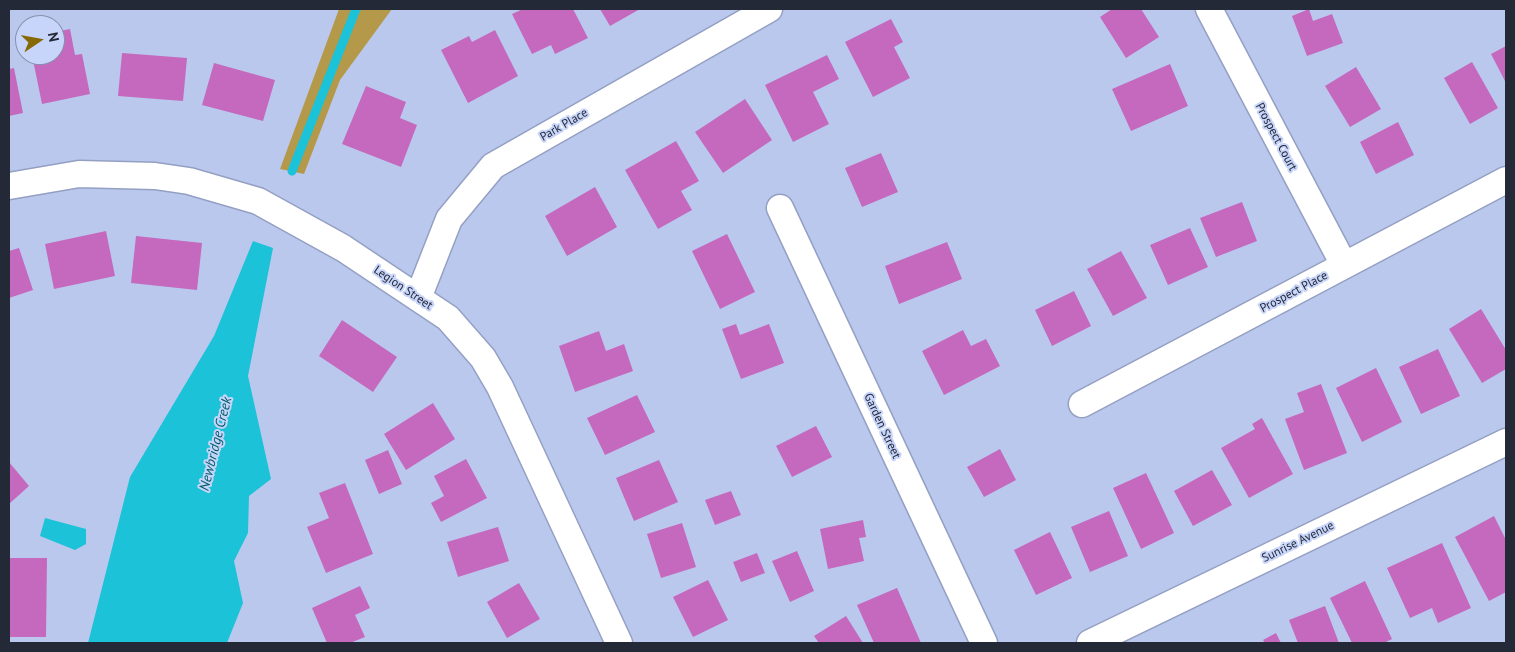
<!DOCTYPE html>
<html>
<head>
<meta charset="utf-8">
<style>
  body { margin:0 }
  #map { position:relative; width:1515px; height:652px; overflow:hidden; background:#bbc8ed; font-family:"PT Sans",sans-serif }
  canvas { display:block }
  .frame { position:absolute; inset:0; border:10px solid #242937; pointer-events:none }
  .north { position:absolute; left:15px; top:15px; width:50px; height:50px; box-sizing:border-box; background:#c8d5fa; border:1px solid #8690ac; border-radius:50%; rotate:78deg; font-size:14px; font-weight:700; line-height:20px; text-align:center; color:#242937 }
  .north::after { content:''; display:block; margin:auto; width:18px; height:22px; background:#876a07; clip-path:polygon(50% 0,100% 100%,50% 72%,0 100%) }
</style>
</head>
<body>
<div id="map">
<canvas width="1515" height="652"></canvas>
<div class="frame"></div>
<div class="north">N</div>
</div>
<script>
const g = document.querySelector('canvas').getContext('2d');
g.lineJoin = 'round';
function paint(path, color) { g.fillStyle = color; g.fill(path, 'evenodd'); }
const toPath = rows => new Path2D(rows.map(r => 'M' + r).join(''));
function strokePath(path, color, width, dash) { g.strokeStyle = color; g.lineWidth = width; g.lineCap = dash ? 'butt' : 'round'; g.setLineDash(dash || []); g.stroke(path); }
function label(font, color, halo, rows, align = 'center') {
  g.font = font + ' "PT Sans",sans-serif'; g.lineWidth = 4; g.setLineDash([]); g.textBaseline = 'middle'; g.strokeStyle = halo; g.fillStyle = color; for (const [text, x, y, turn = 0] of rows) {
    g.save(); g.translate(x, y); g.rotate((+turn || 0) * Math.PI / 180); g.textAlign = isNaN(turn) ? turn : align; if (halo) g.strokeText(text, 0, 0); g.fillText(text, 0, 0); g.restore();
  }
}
paint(toPath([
  [339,9,392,9,340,80,304,174,280,169]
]), '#b5994a');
paint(toPath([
  [253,241,273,248,248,376,271,479,249,496,248,533,234,561,243,603,227,643,88,643,130,477,214,336],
  [45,518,86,529,86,544,75,550,40,536]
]), '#1bc2d8');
strokePath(toPath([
  [292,171,356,9]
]), '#1bc2d8', 9);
paint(toPath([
  [523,9,573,9,588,38,555,54,551,45,532,54,512,14],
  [600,9,640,9,610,26],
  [1112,9,1141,9,1159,37,1126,58,1100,17],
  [1309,9,1313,21,1332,14,1343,43,1307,56,1292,16],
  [891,19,903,42,894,47,910,78,873,97,845,42],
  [70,29,75,55,82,54,90,94,42,104,32,55,55,55,55,32],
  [495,30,518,76,468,103,441,50,469,36,472,42],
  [1506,46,1506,83,1491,54],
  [122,53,187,58,183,101,118,96],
  [827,55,839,79,813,92,829,124,793,142,765,85],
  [1472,62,1498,108,1470,124,1444,78],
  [214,63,275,80,263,121,202,105],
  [1170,64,1188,106,1131,131,1112,89],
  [1356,67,1381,109,1350,127,1325,86],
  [14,68,23,113,9,116,9,69],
  [366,86,406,102,400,118,417,125,401,167,342,144],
  [745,99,772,140,723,173,695,132],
  [1398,122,1414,155,1376,174,1360,142],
  [676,141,699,181,681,191,692,210,658,229,625,170],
  [881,153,898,192,862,207,845,168],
  [595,187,617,227,567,256,545,216],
  [1242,202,1257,241,1216,257,1200,218],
  [1190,228,1208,267,1168,285,1150,245],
  [106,231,115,276,54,289,45,244],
  [727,234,755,292,720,309,692,251],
  [136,236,202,243,197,290,131,283],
  [947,242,962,279,899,304,885,266],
  [19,248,33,290,9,298,9,251],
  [1121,251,1147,298,1113,316,1087,269],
  [1074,291,1091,326,1052,346,1035,310],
  [1481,309,1506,350,1506,369,1482,383,1449,329],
  [342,320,397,357,373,392,319,356],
  [736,324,740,335,769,324,784,363,741,379,722,329],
  [963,330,971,346,986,339,1000,366,944,395,922,351],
  [599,331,606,351,624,344,633,371,575,392,559,346],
  [1438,349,1460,396,1421,414,1399,367],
  [1376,368,1402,422,1362,442,1336,388],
  [1321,384,1347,453,1304,470,1285,419,1304,412,1297,393],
  [637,395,655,432,605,455,587,418],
  [433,403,455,439,406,470,384,434],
  [1262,418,1293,474,1249,498,1221,448,1255,429,1252,424],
  [816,426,832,457,792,477,776,446],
  [1000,449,1016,480,984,497,967,467],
  [388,450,402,484,379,494,365,460],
  [466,459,487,498,441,522,431,503,444,496,434,476],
  [659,460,678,502,634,521,616,478],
  [9,462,29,486,9,504],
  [1212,470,1232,505,1193,526,1174,491],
  [1146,473,1174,533,1141,549,1113,488],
  [345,483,373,554,326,573,307,527,329,518,319,493],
  [731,491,741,515,715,525,705,500],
  [1109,511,1128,556,1090,572,1071,527],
  [1494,516,1506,540,1506,592,1489,601,1455,537],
  [863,520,866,537,859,538,864,561,828,569,820,529],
  [682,523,696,567,661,578,647,534],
  [498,527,509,561,458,577,447,542],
  [1050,532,1072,578,1036,595,1014,550],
  [1442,543,1471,608,1438,623,1432,608,1410,618,1387,568],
  [797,551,814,591,790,602,772,561],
  [757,553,765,573,741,582,733,562],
  [9,558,47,558,46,637,9,637],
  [708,580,728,620,693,637,673,597],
  [1365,581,1392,639,1384,643,1352,643,1330,598],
  [519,583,540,619,507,638,487,602],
  [360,586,370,608,355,615,365,637,350,643,327,643,312,608],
  [897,588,921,643,874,643,857,605],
  [1325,606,1339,643,1298,643,1289,620],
  [846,616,863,643,819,643,814,636],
  [1276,633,1281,643,1265,643,1263,640]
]), '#c469be');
const street = toPath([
  [1209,9,1344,265],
  [9,186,79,174,155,176,189,181,258,201,343,248,448,318,483,358,500,387,619,643],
  [780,208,984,643],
  [418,298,449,219,493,166,769,9],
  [1082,404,1506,180],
  [1090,643,1506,442]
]);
strokePath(street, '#94a0c3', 29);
strokePath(street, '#fff', 26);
label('12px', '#242937', '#c8d5fa', [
  ["Park Place",564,125,-30],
  ["Prospect Court",1276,137,62],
  ["Legion Street",403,288,34],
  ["Prospect Place",1294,292,-28],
  ["Garden Street",882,426,65],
  ["Sunrise Avenue",1298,542,-26]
]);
label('italic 14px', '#015c67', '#c8d5fa', [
  ["Newbridge Creek",216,444,-76]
]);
</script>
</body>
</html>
